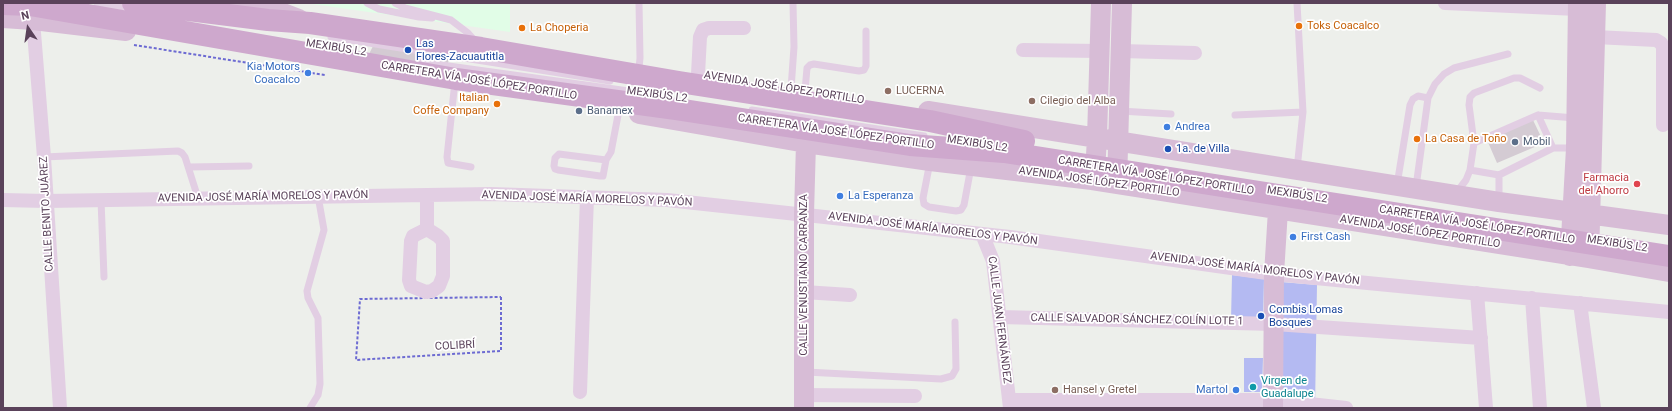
<!DOCTYPE html>
<html>
<head>
<meta charset="utf-8">
<style>
  body { margin:0 }
  #map { position:relative; width:1672px; height:411px; overflow:hidden; background:#edefeb; font-family:Roboto,sans-serif }
  canvas { display:block }
  .frame { position:absolute; inset:0; border:4px solid #5a425a; pointer-events:none }
  .north { position:absolute; left:8px; top:8px; width:40px; height:40px; -webkit-text-stroke:3px #fff; paint-order:stroke; rotate:347deg; font-size:11px; font-weight:700; line-height:16px; text-align:center; color:#5a425a }
  .north::after { content:''; display:block; margin:auto; width:14px; height:18px; background:#5a425a; clip-path:polygon(50% 0,100% 100%,50% 72%,0 100%) }
</style>
</head>
<body>
<div id="map">
<canvas width="1672" height="411"></canvas>
<div class="frame"></div>
<div class="north">N</div>
</div>
<script>
const g = document.querySelector('canvas').getContext('2d');
g.lineJoin = 'round';
function paint(path, color) { g.fillStyle = color; g.fill(path, 'evenodd'); }
const toPath = rows => new Path2D(rows.map(r => 'M' + r).join(''));
function strokePath(path, color, width, dash) { g.strokeStyle = color; g.lineWidth = width; g.lineCap = dash ? 'butt' : 'round'; g.setLineDash(dash || []); g.stroke(path); }
function label(font, color, halo, rows, align = 'center') {
  g.font = font + ' Roboto,sans-serif'; g.lineWidth = 3.5; g.setLineDash([]); g.textBaseline = 'middle'; g.strokeStyle = halo; g.fillStyle = color; for (const [text, x, y, turn = 0] of rows) {
    g.save(); g.translate(x, y); g.rotate((+turn || 0) * Math.PI / 180); g.textAlign = isNaN(turn) ? turn : align; if (halo) g.strokeText(text, 0, 0); g.fillText(text, 0, 0); g.restore();
  }
}
paint(toPath([
  [305,3,510,3,510,32]
]), '#e1fde7');
paint(toPath([
  [1232,275,1264,279,1263,321,1231,320],
  [1281,282,1317,285,1315,408,1280,408],
  [1244,358,1263,358,1262,392,1244,392]
]), '#b4baf2');
paint(toPath([
  [374,44,450,57,447,66,369,54],
  [1533,120,1544,143,1497,163,1487,140]
]), '#d4cbd3');
strokePath(toPath([
  [134,45,325,75],
  [501,297,501,351,356,360,360,299,501,297]
]), '#6c6ad2', 2, [3, 2]);
strokePath(toPath([
  [97,3,131,8],
  [367,3,379,9,419,17,432,18],
  [395,3,405,8,451,20,468,33,476,42],
  [1297,3,1303,112,1297,169],
  [331,37,610,81],
  [420,62,643,93],
  [639,68,640,58,639,3],
  [455,81,447,157,448,163,471,167],
  [791,89,794,47,793,3],
  [805,91,807,68,810,65,814,64,859,71,864,70,866,66,866,31],
  [1428,98,1435,84,1444,74,1454,68,1508,54],
  [752,110,924,136],
  [1120,111,1171,114],
  [1235,115,1303,112],
  [1538,115,1553,148],
  [1474,143,1469,105,1470,97,1474,93,1514,78,1520,78,1540,88],
  [44,157,178,151,182,153,185,157,198,198],
  [606,160,559,154,555,158,554,166,555,169,558,170,600,176,603,176,606,160,611,152,619,110],
  [930,162,923,198,924,204,929,207,956,211,961,210,964,205,971,167],
  [189,167,249,166],
  [1470,170,1499,175,1553,148,1575,148],
  [1397,185,1410,105,1413,99,1418,96,1428,98,1416,187],
  [1456,193,1466,180,1470,170,1474,143,1538,115,1575,118],
  [101,200,104,277],
  [1499,201,1499,175],
  [806,372,941,379,952,376,956,369,955,322],
  [310,408,318,395,320,384,318,318,308,298,307,291,324,230,318,196]
]), '#e2cee3', 7);
strokePath(toPath([
  [1445,3,1577,9],
  [33,20,44,157,60,408],
  [1595,37,1656,40,1661,43,1663,47,1663,125],
  [1023,50,1100,51],
  [1121,51,1195,53],
  [698,74,700,37,703,30,709,28,744,28],
  [3,200,46,201,491,194,667,200,1010,237,1274,274,1669,312],
  [427,229,438,236,443,241,443,276,439,286,432,291,426,292,411,286,409,280,411,241,413,236,427,229,427,195],
  [982,234,993,261,1010,408],
  [804,292,850,295],
  [1477,293,1486,408],
  [1532,298,1540,408],
  [1580,303,1594,408],
  [1000,317,1274,324,1481,338],
  [580,392,587,197],
  [804,395,915,396],
  [1009,400,1273,400,1346,408]
]), '#e2cee3', 14);
strokePath(toPath([
  [234,3,270,8,299,19],
  [3,18,33,20,126,31],
  [928,111,1499,202,1669,225],
  [639,114,806,143,930,161,1092,180,1589,258,1669,272],
  [1092,180,1096,155,1097,138,1101,3],
  [1117,184,1122,3],
  [1570,256,1576,148,1578,3],
  [1589,258,1596,3],
  [804,408,804,214,806,143],
  [1273,408,1274,274,1278,210]
]), '#d7bcd6', 20);
strokePath(toPath([
  [133,3,268,20,310,23,481,48,679,82,930,121,1024,141],
  [3,4,30,5,456,79,676,109,910,145,1004,152,1669,256]
]), '#cea8cd', 22);
for (const [x, y, r, color] of [
  [1299,26,4,"#e8710a"],
  [522,28,4,"#e8710a"],
  [408,50,4,"#1a4fb4"],
  [308,73,4,"#3f7fe0"],
  [888,91,4,"#8d6e63"],
  [1032,101,4,"#8d6e63"],
  [497,104,4,"#e8710a"],
  [579,111,4,"#5c6f8a"],
  [1167,127,4,"#3f7fe0"],
  [1417,139,4,"#e8710a"],
  [1515,142,4,"#5c6f8a"],
  [1168,149,4,"#1a4fb4"],
  [1637,184,4,"#e0444e"],
  [840,196,4,"#3f7fe0"],
  [1293,237,4,"#3f7fe0"],
  [1261,316,4,"#1a4fb4"],
  [1253,387,4,"#0f9aa8"],
  [1055,390,4,"#8d6e63"],
  [1236,390,4,"#3f7fe0"]
]) { const dot = new Path2D(); dot.arc(x, y, r, 0, 2 * Math.PI); g.fillStyle = color; g.fill(dot); strokePath(dot, '#fff', 1.5); }
label('11px', '#c56008', '#fff', [
  ["Toks Coacalco",1307,26],
  ["La Choperia",530,28],
  ["Italian",489,98,"right"],
  ["Coffe Company",489,111,"right"],
  ["La Casa de Toño",1425,139]
], 'left');
label('11px', '#164399', '#fff', [
  ["Las",416,44],
  ["Flores-Zacuautitla",416,57],
  ["1a. de Villa",1176,149],
  ["Combis Lomas",1269,310],
  ["Bosques",1269,323]
], 'left');
label('11px', '#5a425a', '#fff', [
  ["MEXIBÚS L2",336,48,9],
  ["CARRETERA VÍA JOSÉ LÓPEZ PORTILLO",479,81,9],
  ["AVENIDA JOSÉ LÓPEZ PORTILLO",784,88,9],
  ["MEXIBÚS L2",657,95,8],
  ["CARRETERA VÍA JOSÉ LÓPEZ PORTILLO",836,132,8],
  ["MEXIBÚS L2",977,144,9],
  ["CARRETERA VÍA JOSÉ LÓPEZ PORTILLO",1156,176,9],
  ["AVENIDA JOSÉ LÓPEZ PORTILLO",1099,182,8],
  ["MEXIBÚS L2",1297,195,9],
  ["AVENIDA JOSÉ MARÍA MORELOS Y PAVÓN",263,197,-1],
  ["AVENIDA JOSÉ MARÍA MORELOS Y PAVÓN",587,199,2],
  ["CALLE BENITO JUÁREZ",47,214,-93],
  ["CARRETERA VÍA JOSÉ LÓPEZ PORTILLO",1477,225,9],
  ["AVENIDA JOSÉ MARÍA MORELOS Y PAVÓN",933,229,7],
  ["AVENIDA JOSÉ LÓPEZ PORTILLO",1420,232,9],
  ["MEXIBÚS L2",1617,244,9],
  ["AVENIDA JOSÉ MARÍA MORELOS Y PAVÓN",1255,269,7],
  ["CALLE VENUSTIANO CARRANZA",804,275,-90],
  ["CALLE JUAN FERNÁNDEZ",999,320,83],
  ["CALLE SALVADOR SÁNCHEZ COLÍN LOTE 1",1137,320,1],
  ["COLIBRÍ",455,346,-3]
]);
label('11px', '#366cbe', '#fff', [
  ["Kia Motors",300,67,"right"],
  ["Coacalco",300,80,"right"],
  ["Andrea",1175,127],
  ["La Esperanza",848,196],
  ["First Cash",1301,237],
  ["Martol",1228,390,"right"]
], 'left');
label('11px', '#785e54', '#fff', [
  ["LUCERNA",896,91],
  ["Cilegio del Alba",1040,101],
  ["Hansel y Gretel",1063,390]
], 'left');
label('11px', '#4e5e75', '#fff', [
  ["Banamex",587,111],
  ["Mobil",1523,142]
], 'left');
label('11px', '#be3a42', '#fff', [
  ["Farmacia",1629,178],
  ["del Ahorro",1629,191]
], 'right');
label('11px', '#0d838f', '#fff', [
  ["Virgen de",1261,381],
  ["Guadalupe",1261,394]
], 'left');
</script>
</body>
</html>
